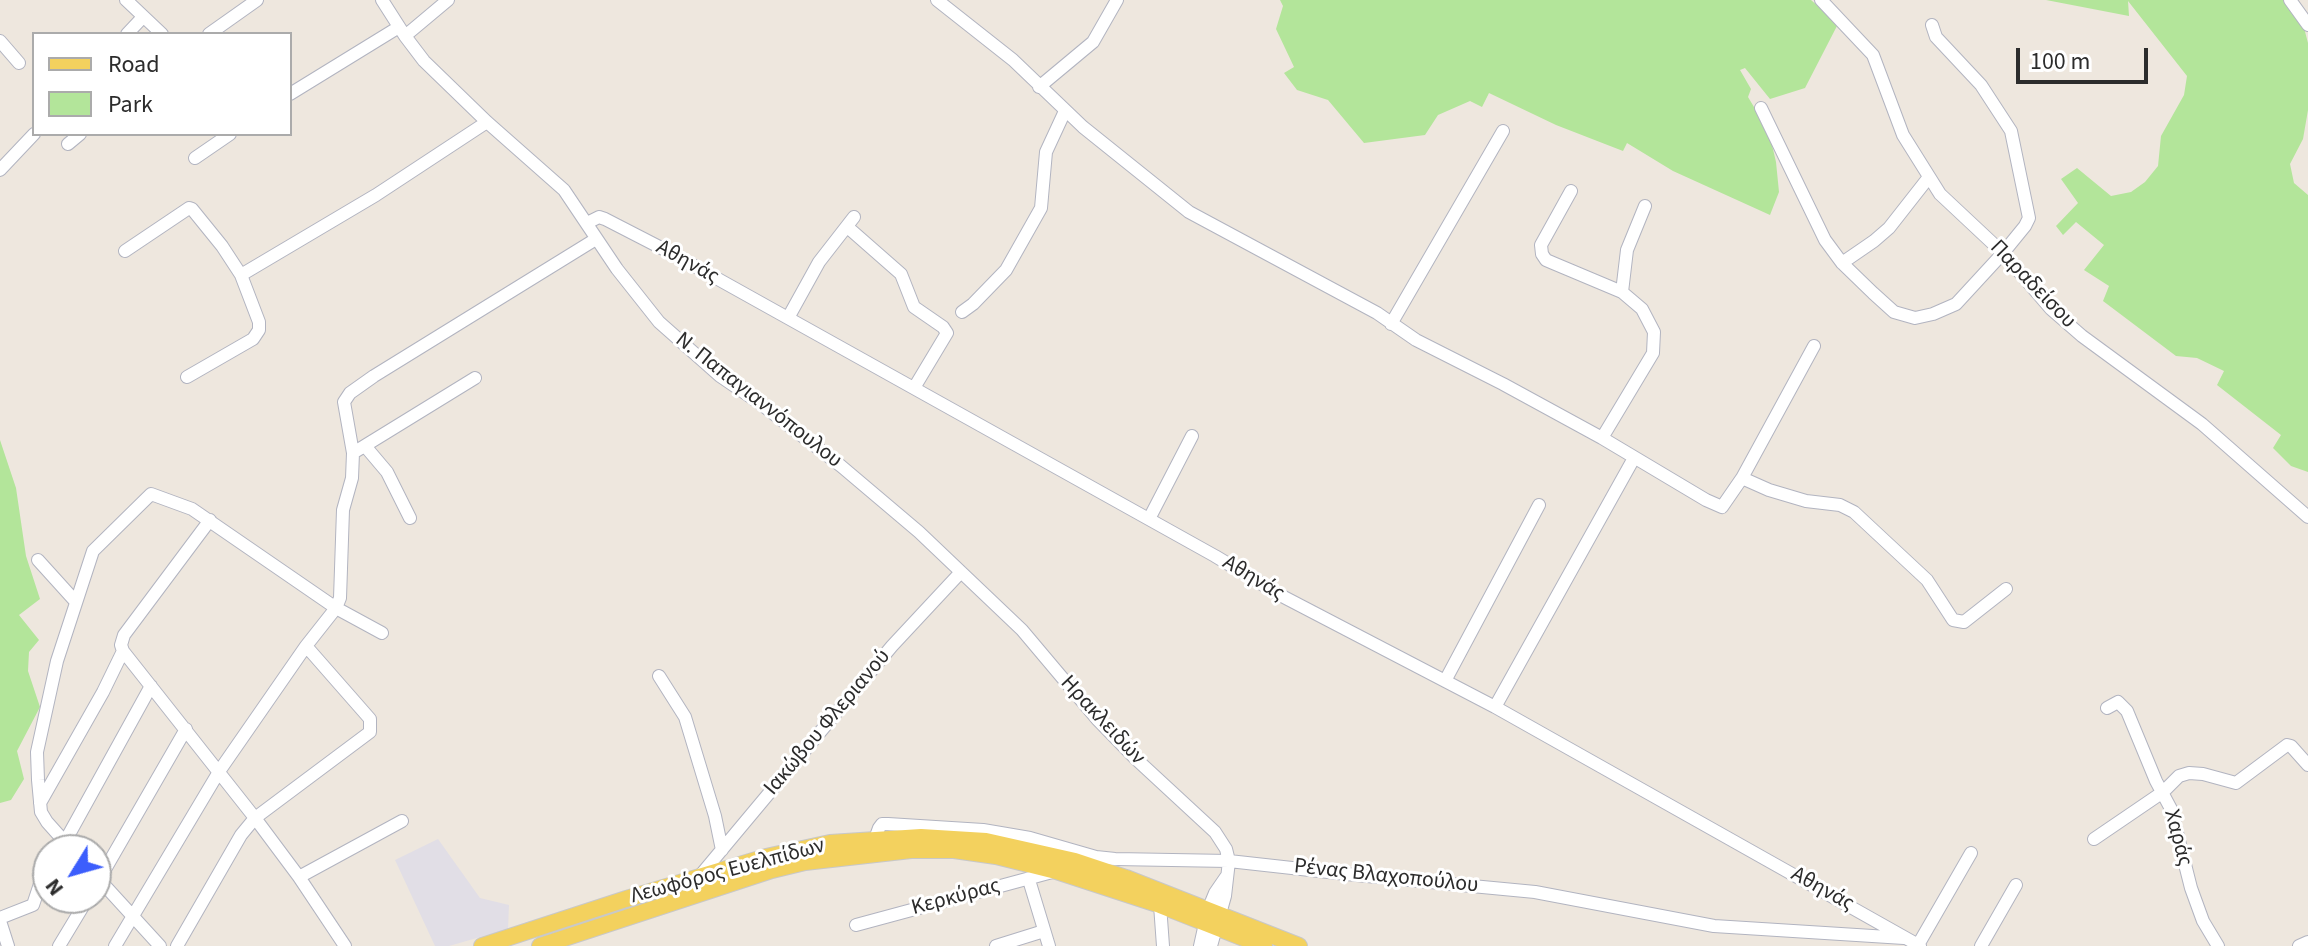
<!DOCTYPE html>
<html>
<head>
<meta charset="utf-8">
<style>
  body { margin:0 }
  #map { position:relative; width:2308px; height:946px; overflow:hidden; background:#eee7de; font-family:"Source Sans 3",sans-serif }
  canvas { display:block }
  .legend { position:absolute; left:32px; top:32px; width:260px; height:104px; box-sizing:border-box; background:#fff; border:2px solid #ababab; margin:0; padding:10px 14px; list-style:none; font-size:24px; color:#2c2c2c }
  .legend li { display:flex; align-items:center; gap:16px; height:40px }
  .legend b { width:40px; border:2px solid #ababab }
  .north { position:absolute; left:32px; top:834px; width:80px; height:80px; box-sizing:border-box; background:#fff; border:2px solid #ababab; border-radius:50%; rotate:233deg; font-size:22px; font-weight:700; line-height:32px; text-align:center; color:#2c2c2c }
  .north::after { content:''; display:block; margin:auto; width:28px; height:36px; background:#3c5efc; clip-path:polygon(50% 0,100% 100%,50% 72%,0 100%) }
  .scale { position:absolute; left:2016px; top:48px; width:132px; height:36px; box-sizing:border-box; border:4px solid #2c2c2c; border-top:0; padding-left:10px; font-size:24px; line-height:28px; white-space:nowrap; color:#2c2c2c; -webkit-text-stroke:6px #fff; paint-order:stroke }
</style>
</head>
<body>
<div id="map">
<canvas width="2308" height="946"></canvas>
<ul class="legend">
<li><b style="height:10px;background:#f3d15e"></b>Road</li>
<li><b style="height:22px;background:#b3e59a"></b>Park</li>
</ul>
<div class="north">N</div>
<div class="scale">100 m</div>
</div>
<script>
const g = document.querySelector('canvas').getContext('2d');
g.lineJoin = 'round';
function paint(path, color) { g.fillStyle = color; g.fill(path, 'evenodd'); }
const toPath = rows => new Path2D(rows.map(r => 'M' + r).join(''));
function strokePath(path, color, width, dash) { g.strokeStyle = color; g.lineWidth = width; g.lineCap = dash ? 'butt' : 'round'; g.setLineDash(dash || []); g.stroke(path); }
function label(font, color, halo, rows, align = 'center') {
  g.font = font + ' "Source Sans 3",sans-serif'; g.lineWidth = 6; g.setLineDash([]); g.textBaseline = 'middle'; g.strokeStyle = halo; g.fillStyle = color; for (const [text, x, y, turn = 0] of rows) {
    g.save(); g.translate(x, y); g.rotate((+turn || 0) * Math.PI / 180); g.textAlign = isNaN(turn) ? turn : align; if (halo) g.strokeText(text, 0, 0); g.fillText(text, 0, 0); g.restore();
  }
}
paint(toPath([
  [438,839,480,898,509,905,508,929,449,946,435,946,395,860]
]), '#e1dee6');
paint(toPath([
  [1280,0,1811,0,1838,24,1805,88,1770,99,1745,68,1740,70,1751,89,1748,97,1769,132,1776,162,1779,192,1770,215,1673,171,1627,143,1623,151,1556,125,1489,93,1482,107,1470,101,1438,115,1425,135,1364,143,1328,100,1297,90,1284,73,1294,67,1276,29,1283,6],
  [2046,0,2285,0,2303,24,2308,43,2308,110,2303,139,2290,164,2294,183,2308,195,2308,472,2291,466,2273,448,2281,435,2217,385,2224,371,2197,358,2176,356,2103,301,2109,286,2084,270,2104,245,2076,222,2063,235,2056,226,2078,203,2061,179,2077,168,2111,196,2131,192,2145,182,2158,166,2161,136,2184,95,2187,76,2128,1,2129,16],
  [0,440,16,488,26,556,40,599,19,615,39,640,29,652,28,671,40,707,17,751,24,779,11,800,0,803]
]), '#b3e59a');
const minor = toPath([
  [126,0,162,34],
  [382,0,405,36,424,61,487,122,564,190,617,269,659,322,720,376,761,404,841,466,919,532,1022,630,1097,719,1135,758,1215,832,1226,849,1229,861,1225,896,1211,946],
  [937,0,1013,60,1083,127,1189,212,1377,313,1416,340,1503,384,1602,438,1706,500,1722,507,1742,478,1769,490,1806,501,1840,505,1854,512,1927,580,1953,620,1964,622,2006,589],
  [1821,0,1873,55,1903,135,1940,194,2003,253,2051,309,2082,336,2202,424,2308,517],
  [2290,0,2308,25],
  [127,34,143,17],
  [209,34,257,0],
  [405,36,448,0],
  [0,41,19,63],
  [1039,87,1093,42,1117,0],
  [290,94,399,27],
  [1761,108,1825,240,1842,263,1873,293,1894,312,1915,318,1933,314,1956,304,2003,253,2025,226,2029,218,2011,131,1981,85,1936,37,1932,25],
  [68,144,80,134],
  [195,158,230,134],
  [0,170,34,134],
  [1571,191,1541,245,1542,254,1546,260,1553,263,1622,292,1642,309,1654,332,1653,353,1602,438],
  [587,223,599,217,605,219,673,254,1215,556,1280,595,1495,707,1920,946],
  [852,231,901,274,914,307,943,327,947,333,914,388],
  [125,251,189,208,192,209,222,246,241,275,259,322,259,330,253,339,187,377],
  [1842,263,1874,241,1889,228,1929,177],
  [241,275,376,195,487,122],
  [1622,292,1627,250,1645,206],
  [962,312,973,304,1006,270,1041,208,1046,152,1065,111],
  [788,318,819,262,854,217],
  [1391,324,1503,131],
  [365,446,387,472,410,518],
  [353,453,475,378],
  [1742,478,1814,346],
  [1149,519,1192,436],
  [210,520,124,635,121,645,123,651,255,818,299,877,345,946],
  [38,560,76,602],
  [659,676,685,717,715,816,722,850],
  [1445,681,1539,505],
  [1495,707,1634,458],
  [2107,708,2118,702,2127,711,2156,781,2171,809,2191,888,2203,921,2218,946],
  [40,803,103,692,123,651],
  [875,839,879,828,882,824,888,824,983,830,1030,838,1096,857,1115,859,1229,861,1346,874,1535,892,1714,926,1904,938],
  [2094,839,2163,792,2179,776,2189,773,2203,774,2236,783,2287,745,2291,746,2308,765],
  [62,847,151,686],
  [72,850,47,822,41,812,38,780,37,752,57,661,93,551,151,494,192,509,336,608,382,633],
  [96,876,160,946],
  [299,877,402,821],
  [699,877,892,646,961,572],
  [1029,880,1049,946],
  [96,885,186,729],
  [1160,905,1163,946],
  [0,918,33,905,41,881,48,870],
  [0,921,8,946],
  [856,925,1056,871],
  [1918,945,1971,853],
  [59,946,88,898],
  [115,946,220,770,306,646,336,608,340,598,343,510,352,478,353,453,344,402,350,393,374,376,596,239],
  [177,946,241,835,255,818,370,732,370,719,306,646],
  [996,946,1044,931],
  [1200,946,1208,910,1215,893,1226,877],
  [1981,946,2016,885],
  [2299,946,2308,942]
]);
const major = toPath([
  [482,946,626,899,766,857,830,843,921,837,986,841,1075,861,1126,878,1299,946],
  [540,946,772,870,805,862,911,850,954,850,996,856,1056,871,1160,905,1264,946]
]);
strokePath(minor, '#b2b4c0', 14);
strokePath(major, '#c8c8c8', 18);
strokePath(minor, '#fff', 12);
strokePath(major, '#f3d15e', 16);
label('22px', '#2c2c2c', '#fff', [
  ["Αθηνάς",687,263,29],
  ["Παραδείσου",2032,285,46],
  ["Ν. Παπαγιαννόπουλου",758,401,38],
  ["Αθηνάς",1253,579,31],
  ["Ηρακλειδών",1102,721,47],
  ["Ιακώβου Φλεριανού",828,723,-50],
  ["Χαράς",2177,838,75],
  ["Λεωφόρος Ευελπίδων",728,872,-15],
  ["Ρένας Βλαχοπούλου",1386,877,6],
  ["Αθηνάς",1822,890,29],
  ["Κερκύρας",956,898,-15]
]);
</script>
</body>
</html>
